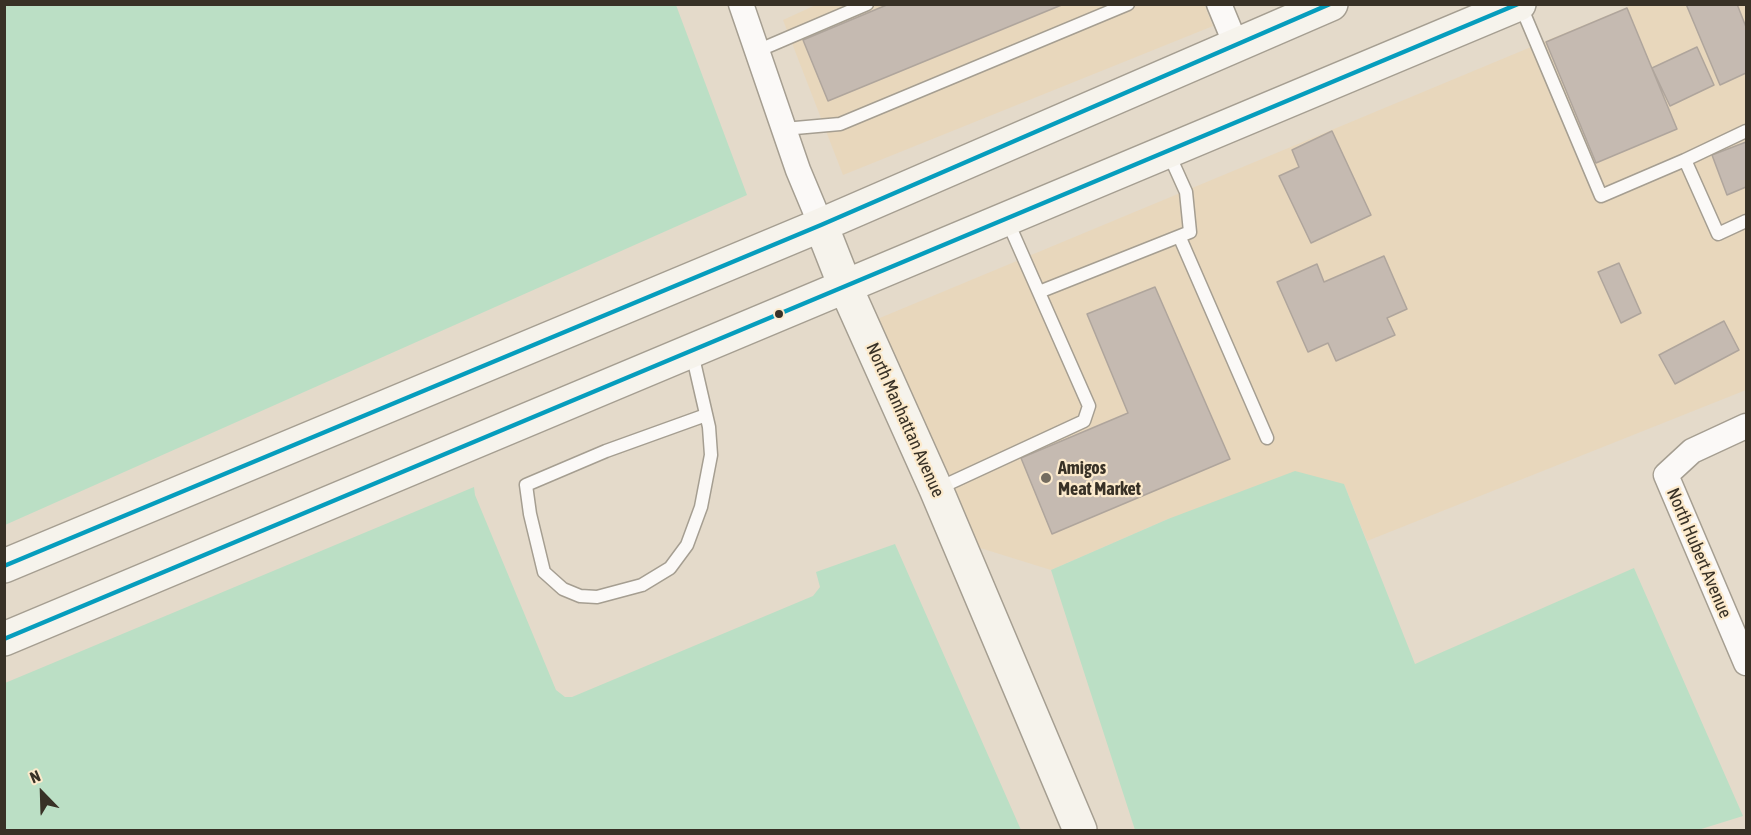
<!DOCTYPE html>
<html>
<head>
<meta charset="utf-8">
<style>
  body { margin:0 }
  #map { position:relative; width:1751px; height:835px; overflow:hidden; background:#e4daca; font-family:"Asap Condensed",sans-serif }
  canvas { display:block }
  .frame { position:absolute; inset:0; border:6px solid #383126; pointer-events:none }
  .north { position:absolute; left:12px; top:763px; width:60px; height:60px; -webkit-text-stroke:4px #fceacc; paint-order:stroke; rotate:337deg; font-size:16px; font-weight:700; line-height:24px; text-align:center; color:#383126 }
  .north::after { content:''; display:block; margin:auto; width:21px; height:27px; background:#383126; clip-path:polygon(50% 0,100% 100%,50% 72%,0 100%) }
</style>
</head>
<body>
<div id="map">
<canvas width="1751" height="835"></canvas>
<div class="frame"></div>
<div class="north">N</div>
</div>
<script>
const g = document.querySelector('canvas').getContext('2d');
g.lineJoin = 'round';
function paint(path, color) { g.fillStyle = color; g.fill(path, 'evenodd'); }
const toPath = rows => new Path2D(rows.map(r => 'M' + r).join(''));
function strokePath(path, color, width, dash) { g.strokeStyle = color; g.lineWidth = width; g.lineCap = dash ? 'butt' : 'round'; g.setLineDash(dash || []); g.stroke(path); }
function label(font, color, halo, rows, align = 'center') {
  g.font = font + ' "Asap Condensed",sans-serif'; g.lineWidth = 4.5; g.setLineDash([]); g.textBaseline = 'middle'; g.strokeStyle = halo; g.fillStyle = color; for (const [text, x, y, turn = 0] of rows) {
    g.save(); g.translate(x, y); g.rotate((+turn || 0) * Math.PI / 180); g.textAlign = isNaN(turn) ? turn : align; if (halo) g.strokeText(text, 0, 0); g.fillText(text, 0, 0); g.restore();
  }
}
paint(toPath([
  [818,4,1204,4,1213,26,843,175,783,20],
  [1632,5,1746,5,1746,390,1367,541,1344,484,1168,519,1051,570,977,547,875,320]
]), '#e8d7bc');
paint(toPath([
  [5,4,676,5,747,195,5,525],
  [1295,471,1344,484,1415,664,1634,568,1743,816,1698,830,1135,830,1051,570,1168,519],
  [474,487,475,495,556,690,565,697,572,697,813,596,820,587,816,572,895,544,1021,830,5,830,5,683]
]), '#bbdfc5');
const building = toPath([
  [889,4,1064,4,828,101,803,40,889,4],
  [1686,4,1737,4,1746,27,1746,73,1720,85,1686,4],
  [1627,8,1677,129,1596,163,1546,42,1627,8],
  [1697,47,1714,85,1670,106,1652,68,1697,47],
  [1332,131,1371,215,1311,243,1279,176,1299,167,1292,150,1332,131],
  [1746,142,1746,187,1727,195,1712,155,1746,142],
  [1384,256,1407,309,1387,318,1395,335,1336,361,1328,343,1308,352,1277,282,1317,264,1324,282,1384,256],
  [1619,263,1641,313,1621,323,1598,272,1619,263],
  [1155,287,1230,459,1052,534,1021,458,1128,413,1087,314,1155,287],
  [1724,321,1739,350,1675,384,1659,355,1724,321]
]);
paint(building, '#c5bab1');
strokePath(building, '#afa59c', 1.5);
const lane = toPath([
  [1520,4,1601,196,1685,160,1718,234,1746,221],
  [757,51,867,4],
  [784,129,840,124,1128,4],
  [1685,160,1746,131],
  [1180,238,1267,438],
  [1039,292,1190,232,1186,192,1168,152],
  [692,353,709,427,711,455,701,507,687,545,670,568,642,585,597,597,580,596,563,589,544,572,530,514,526,485,606,451,706,415],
  [937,489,1084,421,1089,406,1007,220]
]);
const street = toPath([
  [741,4,798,170,821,225],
  [1219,4,1236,45],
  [1746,426,1692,451,1666,475,1746,663]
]);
const secondary = toPath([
  [821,225,845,286,936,489,1080,830],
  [4,566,821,225,1331,4],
  [4,639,1519,4]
]);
strokePath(lane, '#a59e91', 15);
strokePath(street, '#a59e91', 27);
strokePath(secondary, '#a59e91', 36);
strokePath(lane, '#fbf9f7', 12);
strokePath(street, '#fbf9f7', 24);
strokePath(secondary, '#f6f3ec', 33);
strokePath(toPath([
  [4,566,821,225,1330,4],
  [4,639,1518,4]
]), '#069dbd', 4.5);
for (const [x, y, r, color] of [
  [779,314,5,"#383126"],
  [1046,478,6,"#746c5f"]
]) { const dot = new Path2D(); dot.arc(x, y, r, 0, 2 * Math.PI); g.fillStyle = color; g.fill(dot); strokePath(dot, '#fceacc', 2); }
label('18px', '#383126', '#fceacc', [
  ["North Manhattan Avenue",905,420,66],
  ["North Hubert Avenue",1699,553,67]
]);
label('bold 18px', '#383126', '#fceacc', [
  ["Amigos",1058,468],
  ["Meat Market",1058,489]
], 'left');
</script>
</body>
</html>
